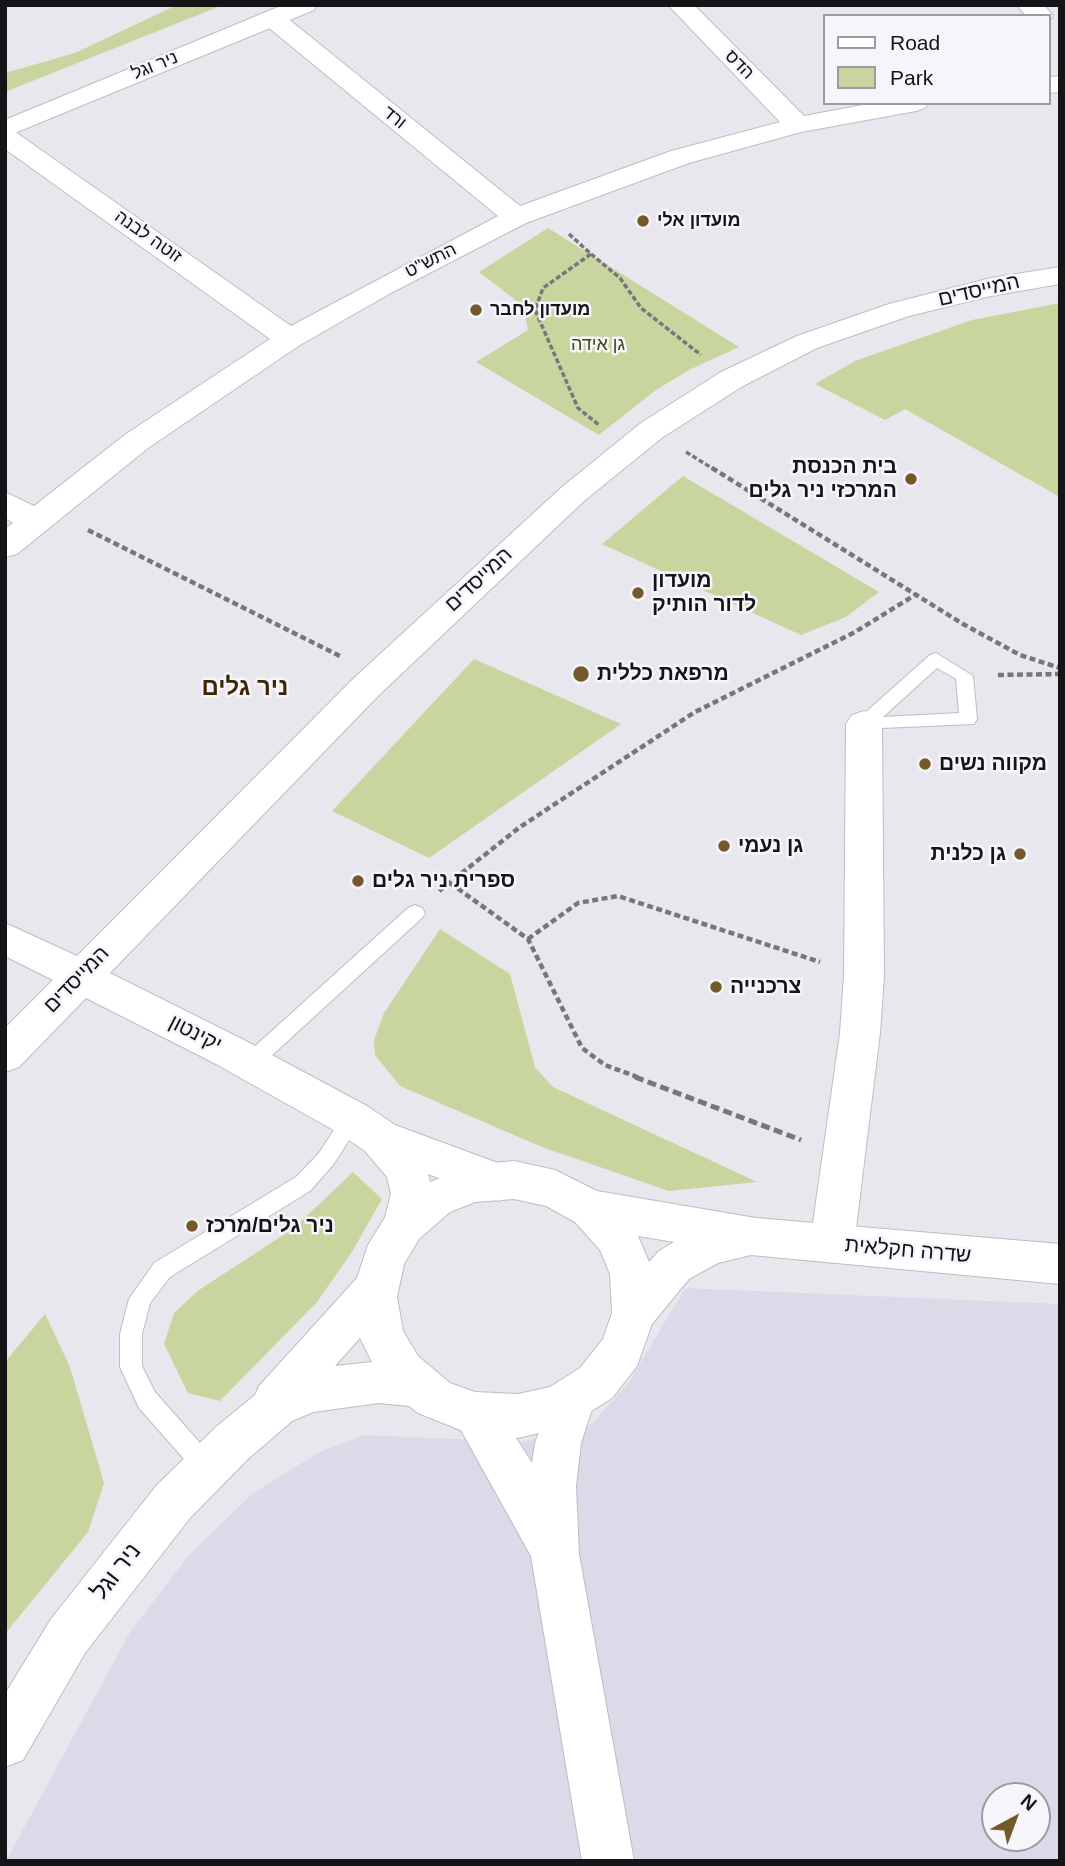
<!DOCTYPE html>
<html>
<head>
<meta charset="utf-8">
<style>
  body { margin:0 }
  #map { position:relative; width:1065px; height:1866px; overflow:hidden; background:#e8e7ee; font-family:Helvetica,sans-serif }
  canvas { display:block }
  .frame { position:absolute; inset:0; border:7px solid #151517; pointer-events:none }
  .legend { position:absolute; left:823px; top:14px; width:228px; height:91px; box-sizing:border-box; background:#f6f5fc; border:2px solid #9c9ba0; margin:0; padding:9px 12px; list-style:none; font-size:21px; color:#151517 }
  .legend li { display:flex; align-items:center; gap:14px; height:35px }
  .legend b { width:35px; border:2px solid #9c9ba0 }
  .north { position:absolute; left:981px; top:1782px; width:70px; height:70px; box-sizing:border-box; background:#f6f5fc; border:2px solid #9c9ba0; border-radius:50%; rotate:41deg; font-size:19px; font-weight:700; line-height:28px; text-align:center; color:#151517 }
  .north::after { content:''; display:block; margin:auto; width:24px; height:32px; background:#74592b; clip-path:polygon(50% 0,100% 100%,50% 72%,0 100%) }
</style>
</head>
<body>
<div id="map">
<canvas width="1065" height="1866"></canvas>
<div class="frame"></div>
<ul class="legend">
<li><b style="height:9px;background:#fff"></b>Road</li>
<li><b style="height:19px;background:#c9d59e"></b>Park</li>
</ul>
<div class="north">N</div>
</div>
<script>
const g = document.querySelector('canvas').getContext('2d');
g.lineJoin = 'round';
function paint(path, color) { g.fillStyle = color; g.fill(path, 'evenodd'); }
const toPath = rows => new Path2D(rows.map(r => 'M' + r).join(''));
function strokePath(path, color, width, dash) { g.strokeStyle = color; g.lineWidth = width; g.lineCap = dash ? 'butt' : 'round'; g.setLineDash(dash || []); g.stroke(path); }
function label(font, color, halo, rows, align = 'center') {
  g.font = font + ' Helvetica,"Noto Sans Hebrew",sans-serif'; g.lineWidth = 5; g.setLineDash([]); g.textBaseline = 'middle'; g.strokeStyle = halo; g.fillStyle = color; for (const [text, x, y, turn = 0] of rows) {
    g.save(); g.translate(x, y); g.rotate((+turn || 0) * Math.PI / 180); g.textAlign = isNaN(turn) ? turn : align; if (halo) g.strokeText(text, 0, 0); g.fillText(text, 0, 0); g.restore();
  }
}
paint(toPath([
  [685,1288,1060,1304,1060,1861,6,1861,130,1632,188,1556,252,1494,318,1453,364,1435,521,1442,592,1424,629,1382],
  [995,1796,1037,1796,1037,1838,995,1838]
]), '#dcdae8');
paint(toPath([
  [177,5,223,5,5,92,5,73,75,53],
  [548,228,739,347,691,369,656,390,599,435,476,362,528,330,523,306,479,272],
  [1060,303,1060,497,905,409,885,420,815,384,855,361,972,320],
  [683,476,879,592,846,617,801,635,602,544],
  [474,659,621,724,429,858,332,811],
  [440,929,510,974,535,1067,553,1087,757,1182,669,1191,542,1147,400,1086,375,1055,374,1040,384,1013],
  [353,1172,382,1199,352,1252,317,1302,220,1401,188,1393,164,1344,174,1313,199,1290,294,1228],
  [45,1314,70,1367,104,1483,88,1532,5,1634,5,1362]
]), '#c9d59e');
const lane = toPath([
  [936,653,973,676,977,719,974,724,858,729,855,724,858,719,930,655,936,653],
  [937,668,956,679,959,713,883,717,937,668],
  [415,905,422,908,425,913,422,918,257,1069,250,1072,243,1069,240,1063,243,1057,408,908,415,905],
  [352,1110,359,1113,362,1119,359,1125,333,1165,310,1191,170,1277,150,1303,142,1334,142,1366,155,1392,215,1460,219,1468,215,1476,207,1479,199,1476,139,1408,120,1367,120,1334,129,1299,154,1263,296,1177,319,1153,345,1113,352,1110]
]);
const street = toPath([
  [668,5,694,5,804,116,873,103,929,103,925,108,916,111,801,132,689,163,526,223,389,294,300,345,148,448,17,554,5,557,5,529,13,523,5,518,5,492,34,506,126,434,270,339,5,149,5,129,14,131,291,326,498,216,263,23,260,18,263,13,281,13,520,206,671,151,780,122,668,5],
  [1017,5,1044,5,1053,16,1049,21,1049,16,1026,16,1017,5],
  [1060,76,1060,92,1049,93,1049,77,1060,76],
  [1060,267,1060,284,991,296,909,316,817,348,743,386,663,437,584,501,378,696,110,973,244,1040,367,1106,395,1125,514,1169,520,1182,514,1195,499,1201,428,1174,433,1194,419,1239,404,1244,389,1239,383,1225,391,1194,387,1177,365,1151,337,1132,216,1064,86,998,19,1067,5,1072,5,1028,53,980,5,956,5,923,77,956,354,678,562,487,641,423,721,372,797,336,889,304,991,278,1060,267],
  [864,711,876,715,882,724,884,976,880,1033,854,1244,847,1258,832,1263,817,1258,810,1244,840,1033,844,976,846,724,852,715,864,711],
  [573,1375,589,1382,596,1397,581,1443,576,1486,579,1554,634,1861,582,1861,531,1556,452,1414,459,1399,475,1392,491,1399,532,1463,535,1443,557,1382,573,1375]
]);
const secondary = toPath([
  [283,5,317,5,314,10,5,137,5,120,283,5],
  [514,1161,555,1170,597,1191,756,1218,1060,1244,1060,1284,751,1255,718,1263,689,1279,652,1324,637,1366,612,1398,576,1421,560,1428,518,1438,475,1436,418,1413,409,1406,379,1403,313,1412,292,1421,248,1459,190,1518,85,1653,23,1760,5,1767,5,1694,51,1619,156,1486,216,1427,255,1395,259,1386,357,1278,368,1245,389,1211,420,1186,473,1165,514,1161],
  [514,1199,546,1206,575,1222,600,1250,610,1274,612,1313,603,1339,580,1368,550,1387,518,1394,475,1392,450,1383,418,1356,403,1331,397,1297,404,1264,419,1239,450,1212,475,1202,514,1199],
  [638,1236,674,1242,659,1251,649,1262,638,1236],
  [360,1338,372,1362,335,1366,360,1338]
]);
strokePath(lane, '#bdbdc3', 2);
strokePath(street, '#bdbdc3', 2);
strokePath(secondary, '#bdbdc3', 2);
strokePath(toPath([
  [569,234,591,254,543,288,535,310,578,408,599,425],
  [591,254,620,278,641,308,701,355],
  [686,452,715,470]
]), '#77767b', 3.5, [5, 2.5]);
strokePath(toPath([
  [712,468,963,624,1020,655,1060,668],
  [88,530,340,656],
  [998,675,1060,674],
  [450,883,528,939,582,1048,605,1065,640,1078],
  [439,891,520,827,695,712,855,632,915,595],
  [528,939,578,903,618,896,820,962]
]), '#77767b', 4.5, [6, 3.5]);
strokePath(toPath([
  [635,1077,801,1140]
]), '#77767b', 5, [9, 4.5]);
paint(lane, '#fff');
paint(street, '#fff');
paint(secondary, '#fff');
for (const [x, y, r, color] of [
  [643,221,7,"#74592b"],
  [476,310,7,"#74592b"],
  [911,479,7,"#74592b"],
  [638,593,7,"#74592b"],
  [581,674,9,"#74592b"],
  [925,764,7,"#74592b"],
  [724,846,7,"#74592b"],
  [1020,854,7,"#74592b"],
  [358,881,7,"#74592b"],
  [716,987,7,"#74592b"],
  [192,1226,7,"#74592b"]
]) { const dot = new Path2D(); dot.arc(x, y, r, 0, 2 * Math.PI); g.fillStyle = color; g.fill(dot); strokePath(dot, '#f6f5fc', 2.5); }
label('18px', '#151517', '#f6f5fc', [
  ["הדס",739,65,45],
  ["ניר וגל",155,66,-22],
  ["ורד",394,118,39],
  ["זוטה לבנה",148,237,35],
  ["התש\"ט",431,261,-27]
]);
label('bold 18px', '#151517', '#f6f5fc', [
  ["מועדון אלי",657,221],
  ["מועדון לחבר",490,310]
], 'left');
label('18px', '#3d460e', '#f6f5fc', [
  ["גן אידה",598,345]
]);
label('21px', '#151517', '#f6f5fc', [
  ["המייסדים",979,291,-13],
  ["המייסדים",479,580,-43],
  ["המייסדים",77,980,-46],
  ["יקינטון",195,1034,27],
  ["שדרה חקלאית",908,1251,5]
]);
label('bold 21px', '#151517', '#f6f5fc', [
  ["בית הכנסת",897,467,"right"],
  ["המרכזי ניר גלים",897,491,"right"],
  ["מועדון",652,581],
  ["לדור הותיק",652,605],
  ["מרפאת כללית",597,674],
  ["מקווה נשים",939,764],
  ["גן נעמי",738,846],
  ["גן כלנית",1006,854,"right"],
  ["ספרית ניר גלים",372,881],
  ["צרכנייה",730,987],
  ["ניר גלים/מרכז",206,1226]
], 'left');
label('bold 24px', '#3b2700', '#f6f5fc', [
  ["ניר גלים",245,688]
]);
label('24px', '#151517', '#f6f5fc', [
  ["ניר וגל",117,1572,-52]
]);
</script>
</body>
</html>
